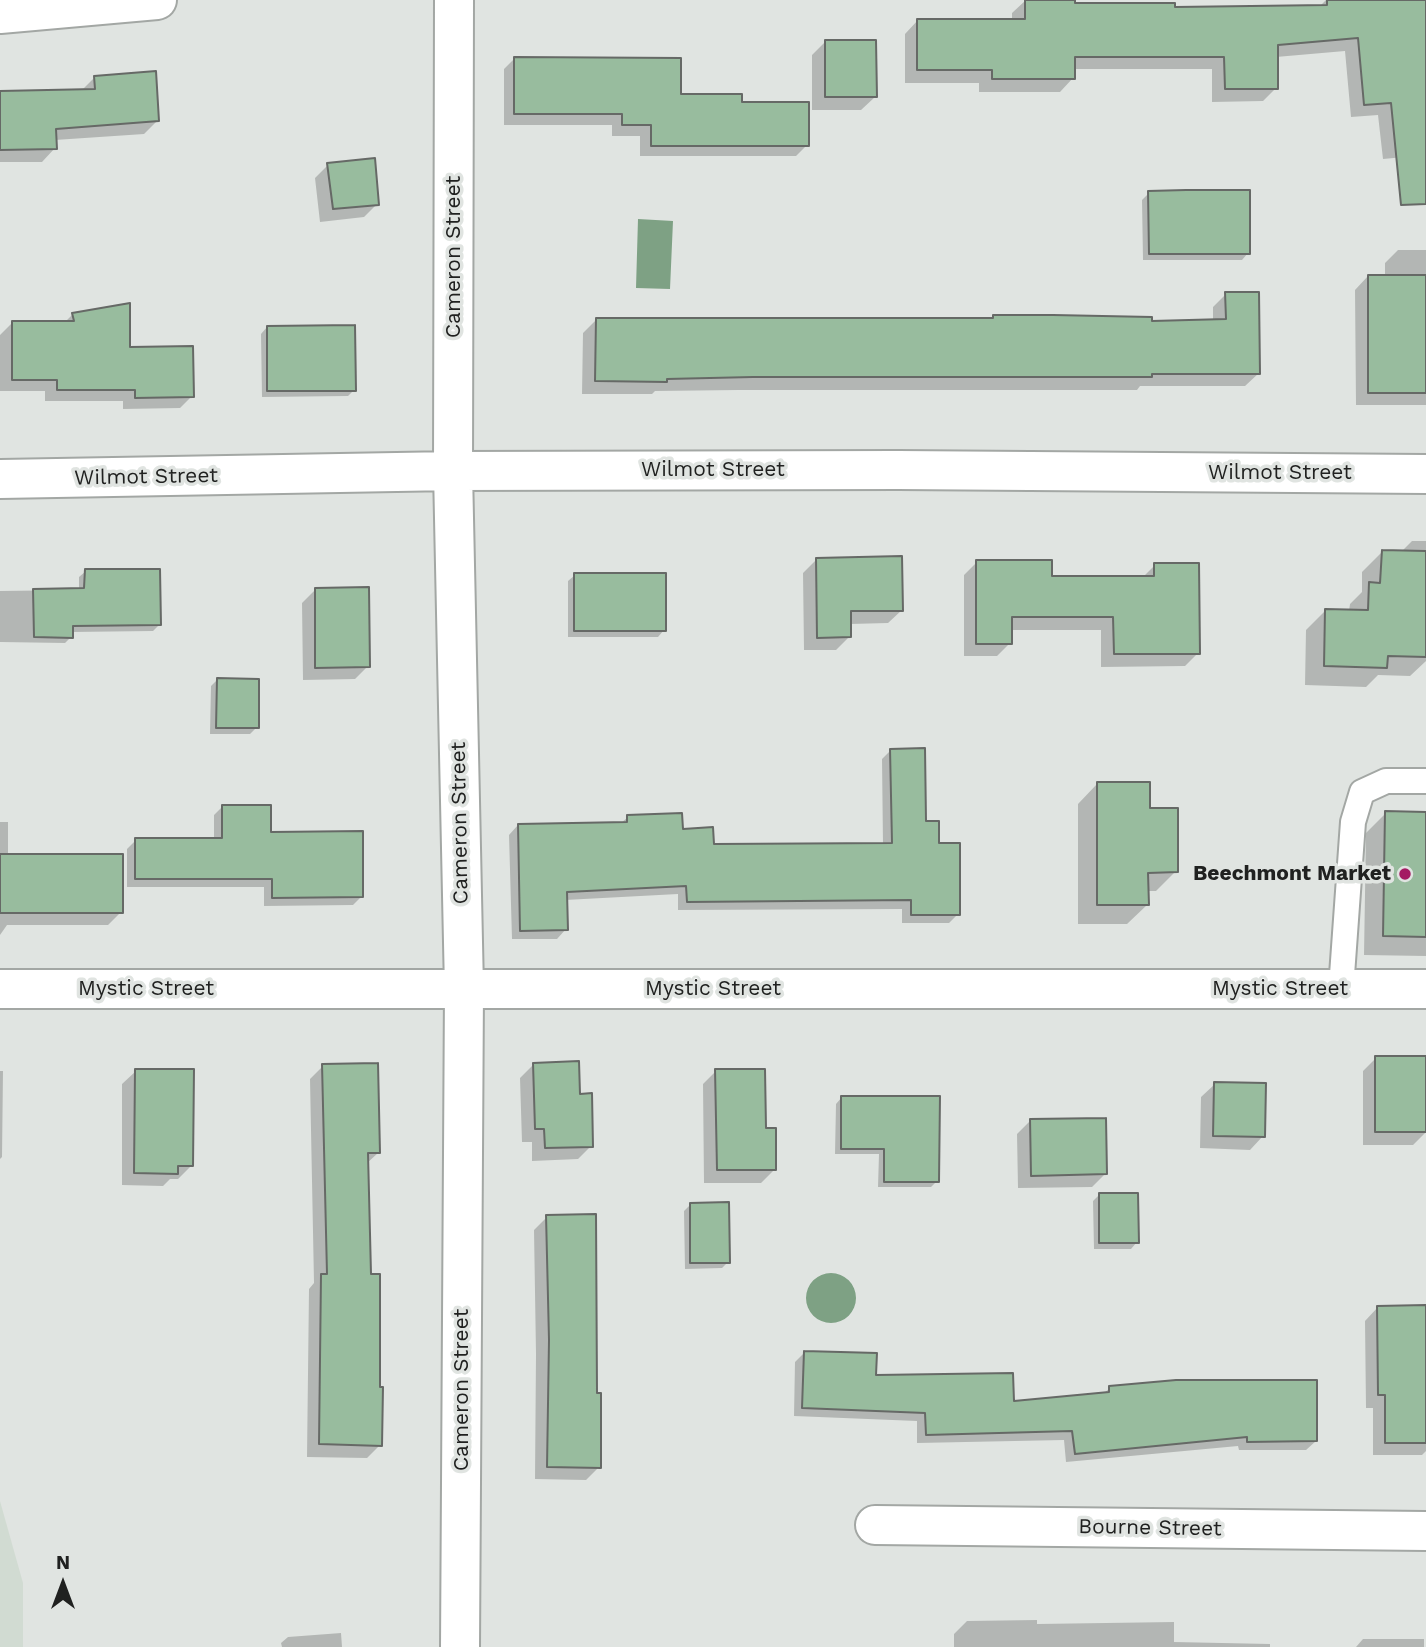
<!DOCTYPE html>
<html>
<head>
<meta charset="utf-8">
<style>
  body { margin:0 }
  #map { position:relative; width:1426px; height:1647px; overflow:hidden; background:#e0e4e1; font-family:"Work Sans",sans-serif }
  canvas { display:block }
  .north { position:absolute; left:28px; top:1549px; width:70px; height:70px; -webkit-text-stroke:5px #e0e4e1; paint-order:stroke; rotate:0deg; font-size:19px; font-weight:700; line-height:28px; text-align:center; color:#202120 }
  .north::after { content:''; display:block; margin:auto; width:24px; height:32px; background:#202120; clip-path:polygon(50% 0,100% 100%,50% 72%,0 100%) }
</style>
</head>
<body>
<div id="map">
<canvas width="1426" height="1647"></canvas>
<div class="north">N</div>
</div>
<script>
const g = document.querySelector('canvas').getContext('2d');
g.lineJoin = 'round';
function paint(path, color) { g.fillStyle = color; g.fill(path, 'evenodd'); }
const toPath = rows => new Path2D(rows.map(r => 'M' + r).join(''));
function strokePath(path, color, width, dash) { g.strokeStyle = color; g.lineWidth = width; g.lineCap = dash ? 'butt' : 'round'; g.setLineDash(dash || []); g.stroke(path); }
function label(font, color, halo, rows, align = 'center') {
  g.font = font + ' "Work Sans",sans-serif'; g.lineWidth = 7; g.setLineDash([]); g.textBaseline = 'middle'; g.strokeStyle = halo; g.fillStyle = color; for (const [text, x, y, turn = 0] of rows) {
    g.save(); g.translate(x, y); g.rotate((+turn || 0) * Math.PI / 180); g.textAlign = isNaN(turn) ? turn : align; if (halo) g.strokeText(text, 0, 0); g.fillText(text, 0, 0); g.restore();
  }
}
paint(toPath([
  [0,1501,23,1583,23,1647,0,1647]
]), '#d1dbd2');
paint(toPath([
  [638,219,673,221,670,289,636,288],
  '806 1298a25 25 0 1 1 50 0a25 25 0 1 1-50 0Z'
]), '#7ea184');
paint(toPath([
  [1026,0,1073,0,1073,5,1174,9,1319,7,1326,0,1426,0,1426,155,1383,159,1378,115,1351,117,1345,51,1276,57,1276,88,1263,101,1212,102,1212,69,1073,69,1073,78,1060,92,979,92,979,83,905,83,905,34,918,20,1012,20,1012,13],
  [825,42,875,97,861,110,812,110,812,55],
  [515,58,679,96,740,104,807,145,796,156,640,156,640,136,612,136,612,125,504,125,504,69],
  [95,77,157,121,144,134,55,140,55,148,42,162,0,162,0,92,81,91],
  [328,165,377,204,364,217,320,222,315,178],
  [1149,193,1248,253,1242,260,1143,260,1142,200],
  [1398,250,1426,250,1426,405,1356,405,1355,290,1368,276,1385,276,1385,263],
  [1226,294,1259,373,1245,386,1140,386,1137,390,739,390,655,391,652,394,582,394,583,333,597,319,991,320,993,317,1150,323,1213,321,1213,307],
  [73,314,192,396,180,408,123,409,123,401,45,401,45,391,0,391,0,335,12,323,64,323],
  [267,327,354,390,348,396,262,397,261,334],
  [1412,541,1426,541,1426,661,1410,676,1378,675,1366,687,1305,685,1306,630,1326,610,1349,611,1350,604,1362,592,1362,572,1382,552,1401,552],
  [817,559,902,610,888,623,850,624,850,636,836,650,804,650,803,573],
  [977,562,1050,578,1142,578,1155,565,1198,653,1185,666,1101,667,1101,630,1010,630,1010,643,997,656,964,656,964,575],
  [86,571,159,625,153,631,71,632,71,637,65,643,0,642,0,591,79,590,79,577],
  [575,575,664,630,658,637,568,637,568,581],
  [315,590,368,666,355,679,303,680,302,603],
  [217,680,257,727,250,734,210,734,211,686],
  [891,750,924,822,937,844,958,914,949,923,902,923,902,909,678,910,678,894,565,900,566,929,557,939,512,939,509,835,518,825,620,824,628,817,681,831,712,846,883,845,882,759],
  [1097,784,1148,809,1176,871,1156,891,1147,891,1147,905,1127,924,1078,924,1078,804],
  [223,806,270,833,361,897,353,905,264,906,264,887,127,887,127,849,136,840,214,840,214,815],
  [1386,813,1426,814,1426,956,1364,955,1366,833],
  [0,822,8,822,8,855,121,912,108,925,7,925,0,935],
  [1376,1058,1426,1058,1426,1132,1413,1145,1363,1145,1363,1071],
  [533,1065,579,1096,591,1146,578,1159,532,1161,532,1142,522,1142,520,1078],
  [323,1066,378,1153,366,1164,369,1275,380,1445,367,1458,307,1457,309,1289,314,1283,310,1079],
  [0,1071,3,1071,2,1157,0,1159],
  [136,1071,191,1166,178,1179,170,1179,163,1186,122,1185,122,1084],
  [716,1071,764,1130,775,1169,761,1183,704,1183,703,1084],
  [1215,1084,1263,1136,1250,1150,1200,1148,1201,1097],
  [842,1097,937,1181,931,1187,878,1187,879,1154,835,1154,836,1104],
  [1030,1121,1105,1174,1092,1187,1018,1188,1017,1134],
  [1099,1195,1137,1242,1131,1249,1094,1249,1093,1201],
  [690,1205,728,1262,722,1268,685,1269,684,1211],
  [547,1217,599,1467,586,1480,535,1479,536,1354,534,1230],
  [1378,1307,1426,1307,1426,1451,1422,1455,1373,1455,1373,1408,1366,1408,1365,1321],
  [804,1353,874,1377,1012,1403,1103,1394,1110,1388,1316,1441,1306,1450,1239,1450,1238,1446,1066,1462,1064,1440,917,1443,917,1421,794,1416,795,1362],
  [1037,1620,1037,1624,1174,1622,1174,1642,1270,1644,1270,1647,954,1647,954,1634,967,1621],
  [341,1633,342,1647,282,1647,281,1643,288,1637],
  [1363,1639,1424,1639,1424,1647,1356,1647]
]), '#0003');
const building = toPath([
  [1025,0,1075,0,1075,3,1175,3,1175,7,1327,5,1327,0,1426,0,1426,204,1401,205,1391,103,1364,105,1358,38,1278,45,1278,89,1225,89,1224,57,1075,57,1075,79,992,79,992,70,917,70,917,19,1025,19,1025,0],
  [825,40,876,40,877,97,825,97,825,40],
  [514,57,681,58,681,94,742,94,742,102,809,102,809,146,651,146,651,125,622,125,622,114,514,114,514,57],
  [156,71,159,121,56,129,57,149,0,150,0,91,95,89,94,76,156,71],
  [375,158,379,205,333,209,327,163,375,158],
  [1186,190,1250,190,1250,254,1149,254,1148,191,1186,190],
  [1368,275,1426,275,1426,393,1368,393,1368,275],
  [1225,292,1259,292,1260,374,1152,374,1152,377,753,377,667,379,667,382,595,381,596,318,993,318,993,315,1053,315,1152,317,1152,321,1226,319,1225,292],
  [130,303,130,347,193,346,194,397,135,398,135,390,57,390,57,380,12,380,12,321,74,321,72,313,130,303],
  [355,325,356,391,267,391,267,326,355,325],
  [1382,550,1426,551,1426,657,1388,656,1387,668,1324,666,1325,609,1368,610,1369,582,1380,583,1382,550],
  [902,556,903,611,851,611,851,637,817,638,816,558,902,556],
  [976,560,1052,560,1052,576,1154,576,1154,563,1199,563,1200,654,1114,654,1113,617,1012,617,1012,644,976,644,976,560],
  [85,569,160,569,161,625,73,626,73,638,34,637,33,589,84,588,85,569],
  [574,573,666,573,666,631,574,631,574,573],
  [369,587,370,667,315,668,315,588,369,587],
  [217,678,259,679,259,728,216,728,217,678],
  [925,748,926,821,939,821,939,843,960,843,960,915,911,915,911,900,687,902,686,886,567,892,568,930,520,931,518,824,627,822,627,815,682,813,683,829,713,827,714,844,892,843,890,749,925,748],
  [1097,782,1150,782,1150,808,1178,808,1178,872,1148,873,1149,905,1097,905,1097,782],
  [222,805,271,805,271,832,363,831,363,897,272,898,272,879,135,879,135,838,222,838,222,805],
  [1385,811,1426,812,1426,937,1383,936,1385,811],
  [0,854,123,854,123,913,0,913,0,854],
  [1375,1056,1426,1056,1426,1132,1375,1132,1375,1056],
  [579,1061,580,1094,592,1093,593,1147,545,1148,544,1129,535,1129,533,1063,579,1061],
  [378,1063,380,1153,368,1153,371,1274,380,1274,380,1387,383,1387,382,1446,319,1444,321,1274,327,1274,322,1064,378,1063],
  [135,1069,194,1069,193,1166,178,1166,178,1174,134,1173,135,1069],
  [715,1069,765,1069,766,1128,776,1128,776,1170,717,1170,715,1069],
  [1214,1082,1266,1083,1265,1137,1213,1136,1214,1082],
  [841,1096,940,1096,939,1182,884,1182,884,1149,841,1149,841,1096],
  [1106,1118,1107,1174,1031,1176,1030,1119,1106,1118],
  [1099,1193,1138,1193,1139,1243,1099,1243,1099,1193],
  [729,1202,730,1263,690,1263,690,1203,729,1202],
  [596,1214,597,1393,601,1393,601,1468,547,1467,549,1340,546,1215,596,1214],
  [1426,1305,1426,1443,1385,1443,1385,1395,1378,1395,1377,1306,1426,1305],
  [804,1351,877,1353,876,1375,1013,1373,1014,1401,1109,1392,1109,1386,1176,1380,1317,1380,1317,1441,1247,1442,1247,1437,1075,1454,1072,1431,926,1435,925,1413,802,1408,804,1351]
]);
paint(building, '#98bc9e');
strokePath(building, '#666966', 2);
const service = toPath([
  [1341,989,1353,822,1362,792,1386,781,1426,781]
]);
const minor = toPath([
  [454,0,453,471,464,989,460,1647],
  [0,14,157,0],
  [0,479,453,471,898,470,1426,474],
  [0,989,1426,989],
  [875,1525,1426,1531]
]);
strokePath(service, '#a3a7a4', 28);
strokePath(minor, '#a3a7a4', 42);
strokePath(service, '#fff', 24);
strokePath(minor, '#fff', 38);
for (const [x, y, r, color] of [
  [1405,874,7,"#a41a62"]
]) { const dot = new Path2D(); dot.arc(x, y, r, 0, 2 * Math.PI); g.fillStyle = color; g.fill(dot); strokePath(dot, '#e0e4e1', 2.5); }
label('21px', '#202120', '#e0e4e1', [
  ["Cameron Street",454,257,-90],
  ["Wilmot Street",713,470],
  ["Wilmot Street",1280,473],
  ["Wilmot Street",146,477,-1],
  ["Cameron Street",460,823,-91],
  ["Mystic Street",146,989],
  ["Mystic Street",713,989],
  ["Mystic Street",1280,989],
  ["Cameron Street",462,1390,-90],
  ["Bourne Street",1150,1528,1]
]);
label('bold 21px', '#202120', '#e0e4e1', [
  ["Beechmont Market",1391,874]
], 'right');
</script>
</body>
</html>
